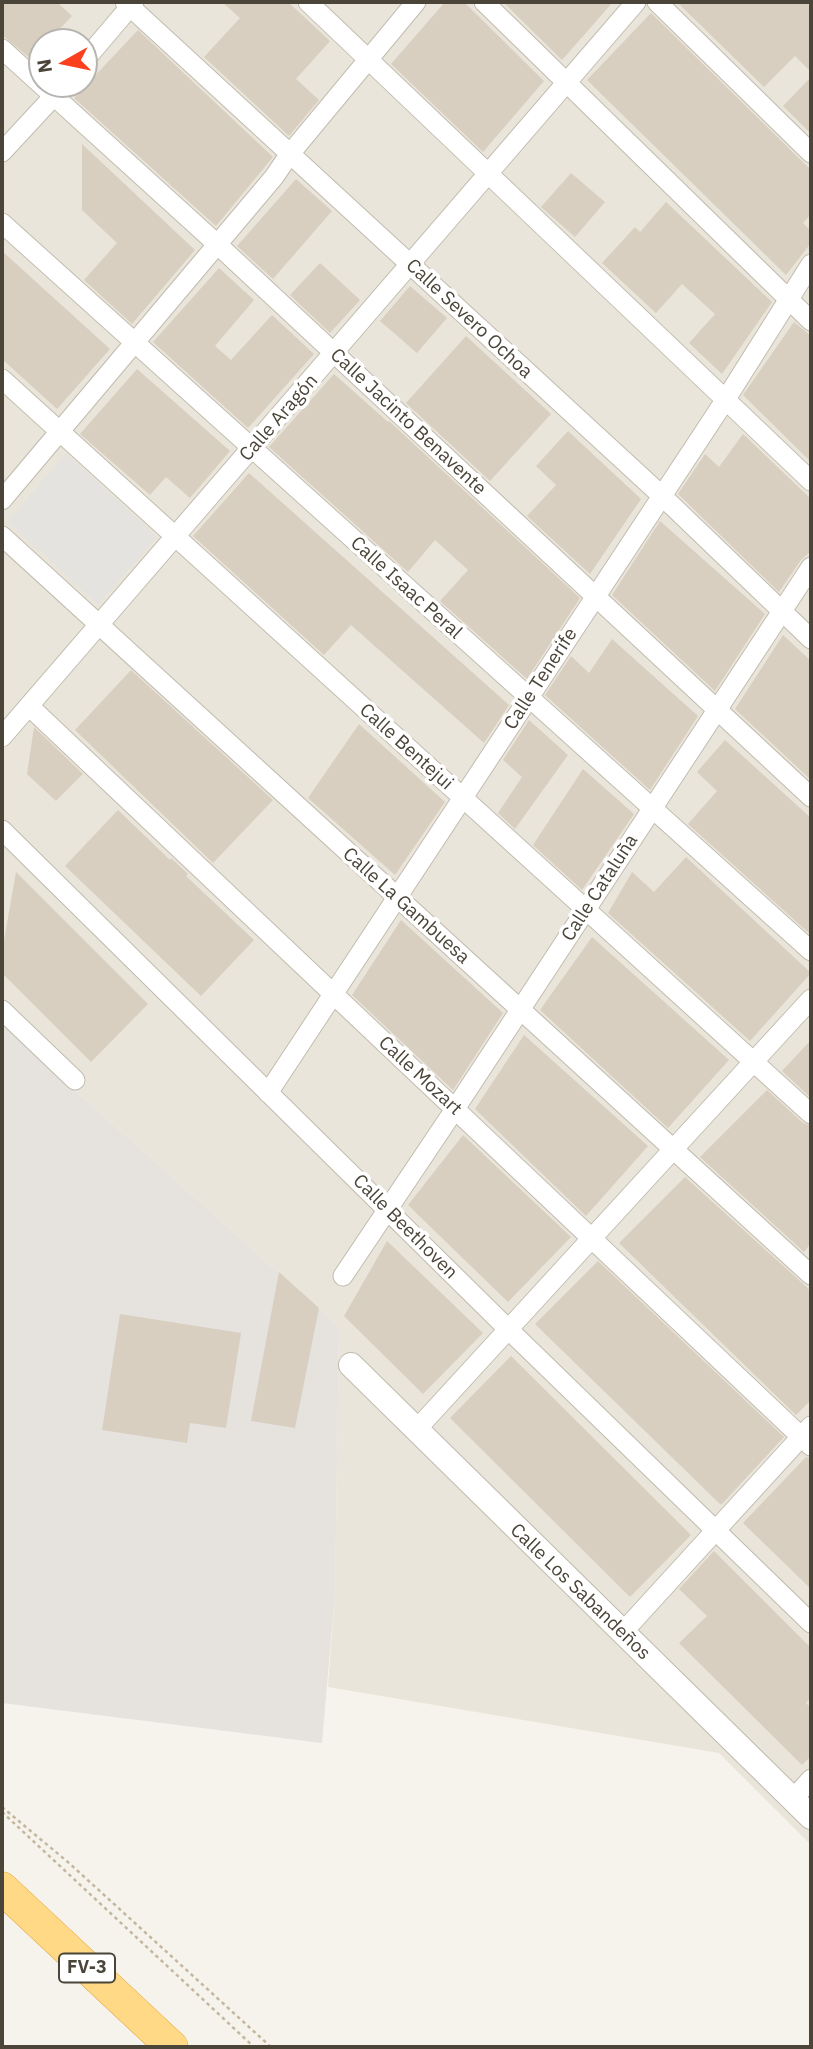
<!DOCTYPE html>
<html>
<head>
<meta charset="utf-8">
<style>
  body { margin:0 }
  #map { position:relative; width:813px; height:2049px; overflow:hidden; background:#f6f3ec; font-family:"IBM Plex Sans",sans-serif }
  canvas { display:block }
  .frame { position:absolute; inset:0; border:4px solid #4b4439; pointer-events:none }
  .north { position:absolute; left:28px; top:28px; width:70px; height:70px; box-sizing:border-box; background:#fff; border:2px solid #b7b4b0; border-radius:50%; rotate:261deg; font-size:19px; font-weight:700; line-height:28px; text-align:center; color:#4b4439 }
  .north::after { content:''; display:block; margin:auto; width:24px; height:32px; background:#fc3f1d; clip-path:polygon(50% 0,100% 100%,50% 72%,0 100%) }
</style>
</head>
<body>
<div id="map">
<canvas width="813" height="2049"></canvas>
<div class="frame"></div>
<div class="north">N</div>
</div>
<script>
const g = document.querySelector('canvas').getContext('2d');
g.lineJoin = 'round';
function paint(path, color) { g.fillStyle = color; g.fill(path, 'evenodd'); }
const toPath = rows => new Path2D(rows.map(r => 'M' + r).join(''));
function strokePath(path, color, width, dash) { g.strokeStyle = color; g.lineWidth = width; g.lineCap = dash ? 'butt' : 'round'; g.setLineDash(dash || []); g.stroke(path); }
function label(font, color, halo, rows, align = 'center') {
  g.font = font + ' "IBM Plex Sans",sans-serif'; g.lineWidth = 7; g.setLineDash([]); g.textBaseline = 'middle'; g.strokeStyle = halo; g.fillStyle = color; for (const [text, x, y, turn = 0] of rows) {
    g.save(); g.translate(x, y); g.rotate((+turn || 0) * Math.PI / 180); g.textAlign = isNaN(turn) ? turn : align; if (halo) g.strokeText(text, 0, 0); g.fillText(text, 0, 0); g.restore();
  }
}
paint(toPath([
  [2,2,811,2,811,1845,719,1753,328,1687,335,1592,339,1327,2,1025],
  [42,42,84,42,84,84,42,84]
]), '#eae5da');
paint(toPath([
  [2,1025,339,1327,335,1592,322,1743,2,1703]
]), '#e6e2dd');
paint(toPath([
  [66,453,157,537,98,604,8,522]
]), '#e5e3e0');
paint(toPath([
  [2,2,57,2,72,16,47,42,42,42,42,48,31,59,2,35],
  [222,2,288,2,330,41,296,79,319,100,289,136,204,57,240,18],
  [445,2,464,2,544,81,483,152,391,64],
  [503,2,613,2,562,60],
  [677,2,806,2,811,7,811,72,795,56,764,87],
  [651,13,811,170,811,214,803,223,811,231,811,243,786,275,587,80],
  [138,30,273,157,216,226,74,98],
  [811,77,811,134,783,106],
  [82,144,195,250,132,324,84,280,117,243,82,210],
  [571,173,605,202,575,237,541,207],
  [296,179,332,211,273,279,237,246],
  [666,202,772,302,722,374,689,343,715,314,682,284,656,313,602,263,635,227,640,232],
  [2,251,110,349,57,409,2,359],
  [320,263,360,300,330,333,290,295],
  [219,268,254,300,215,346,231,360,272,315,314,354,248,428,153,342],
  [410,286,447,318,417,353,380,321],
  [794,322,811,336,811,462,743,395],
  [466,336,551,414,490,481,406,403],
  [137,369,230,451,190,498,166,477,150,495,80,434],
  [334,374,388,422,389,421,580,598,527,679,440,601,468,570,435,540,408,572,269,447],
  [568,431,641,499,590,574,527,516,556,485,536,466],
  [743,434,811,499,811,551,801,560,779,592,678,494,705,454,719,467],
  [249,473,509,705,484,743,351,625,324,655,193,536],
  [660,521,765,614,715,691,612,595],
  [783,635,811,661,811,780,735,709],
  [612,639,698,716,650,790,545,695,571,656,589,673],
  [131,670,273,800,213,863,75,730],
  [529,720,568,755,515,829,498,813,522,777,503,760],
  [359,724,445,802,395,875,308,798],
  [34,727,83,774,56,801,27,774],
  [725,740,811,818,811,935,688,824,717,791,697,772],
  [583,769,634,814,582,890,533,845],
  [118,810,170,860,171,858,188,874,186,876,254,940,201,996,65,866],
  [686,857,811,973,750,1041,608,913,632,872,654,892],
  [16,872,148,1004,91,1062,2,973,2,952],
  [401,920,503,1013,453,1090,352,995],
  [592,937,729,1060,668,1128,540,1010],
  [524,1035,648,1146,586,1216,475,1109],
  [811,1040,811,1098,782,1071],
  [767,1090,803,1123,811,1126,811,1243,804,1252,700,1157],
  [463,1135,571,1237,508,1302,408,1205],
  [685,1177,811,1291,811,1400,796,1415,619,1243],
  [387,1241,483,1333,423,1394,344,1316],
  [598,1261,784,1437,721,1505,535,1324],
  [279,1272,319,1308,295,1428,251,1421],
  [120,1314,241,1333,226,1428,190,1423,187,1443,102,1430],
  [511,1356,691,1535,630,1597,450,1418],
  [806,1457,811,1458,811,1589,743,1523],
  [714,1551,811,1648,811,1697,806,1703,811,1708,811,1756,802,1765,679,1643,707,1616,679,1589]
]), '#d8cfc1');
const minor = toPath([
  [125,2,661,495,811,639],
  [308,2,811,481],
  [484,2,811,321],
  [657,2,811,153],
  [2,49,217,244,811,797],
  [84,61,134,2],
  [2,152,65,84],
  [2,223,811,951],
  [2,379,811,1114],
  [2,500,274,177,289,155,416,2],
  [2,536,811,1275],
  [29,706,811,1446],
  [2,737,636,2],
  [2,830,507,1328,811,1623],
  [2,1010,75,1080],
  [268,1093,726,399,811,264],
  [343,1276,455,1109,811,567],
  [416,1430,811,999],
  [622,1633,811,1426],
  [793,1799,811,1779]
]);
const tertiary = toPath([
  [351,1365,811,1817]
]);
const trunk = toPath([
  [2,1888,172,2047]
]);
strokePath(minor, '#c2bbae', 21);
strokePath(tertiary, '#c2bbae', 26);
strokePath(trunk, '#e0a43c', 33);
strokePath(toPath([
  [2,1807,69,1863,271,2047],
  [2,1812,254,2047]
]), '#c4b79f', 2.5, [3.5, 3.5]);
strokePath(minor, '#fff', 19);
strokePath(tertiary, '#fff', 24);
strokePath(trunk, '#ffd985', 32);
for (const [x, y, w] of [
  [87,1968,56]
]) { const box = new Path2D(); box.roundRect(x - w / 2, y - 14.5, w, 29, 5); g.fillStyle = '#fff'; g.fill(box); strokePath(box, '#4b4439', 2); }
label('bold 18px', '#4b4439', null, [
  ["FV-3",87,1968]
]);
label('19px', '#4b4439', '#fff', [
  ["Calle Severo Ochoa",469,319,43],
  ["Calle Aragón",279,418,-49],
  ["Calle Jacinto Benavente",408,422,43],
  ["Calle Isaac Peral",406,588,42],
  ["Calle Tenerife",541,679,-57],
  ["Calle Bentejui",406,747,42],
  ["Calle Cataluña",600,888,-57],
  ["Calle La Gambuesa",406,906,42],
  ["Calle Mozart",420,1076,43],
  ["Calle Beethoven",405,1227,45],
  ["Calle Los Sabandeños",580,1592,44]
]);
</script>
</body>
</html>
